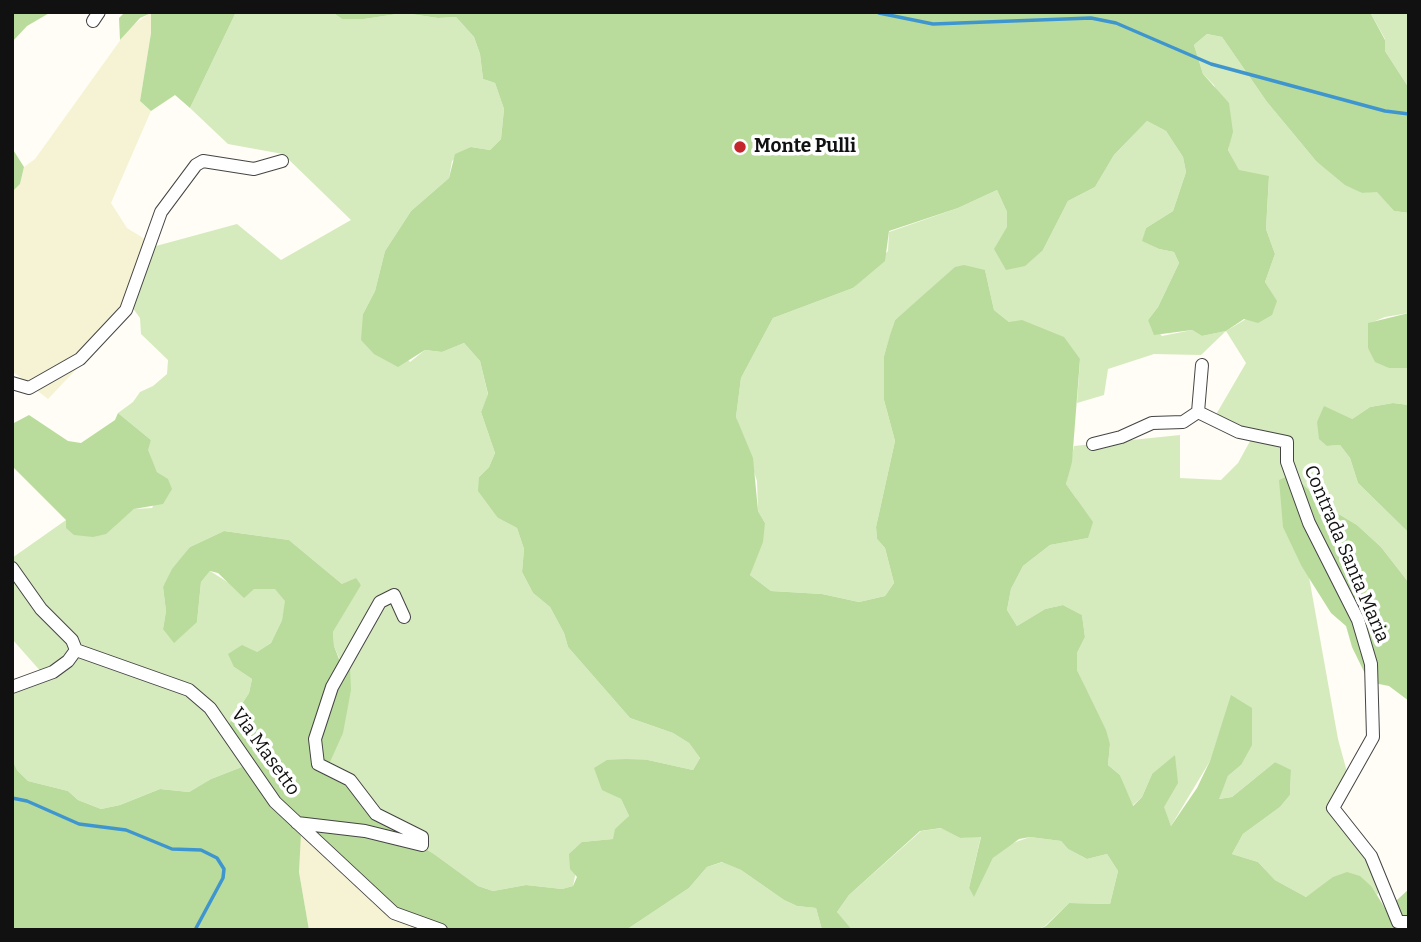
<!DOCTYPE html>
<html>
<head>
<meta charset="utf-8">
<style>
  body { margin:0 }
  #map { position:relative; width:1421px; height:942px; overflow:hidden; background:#fffdf5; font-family:Bitter,serif }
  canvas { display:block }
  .frame { position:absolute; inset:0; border:14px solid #111; pointer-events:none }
</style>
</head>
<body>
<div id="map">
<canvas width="1421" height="942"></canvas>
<div class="frame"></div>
</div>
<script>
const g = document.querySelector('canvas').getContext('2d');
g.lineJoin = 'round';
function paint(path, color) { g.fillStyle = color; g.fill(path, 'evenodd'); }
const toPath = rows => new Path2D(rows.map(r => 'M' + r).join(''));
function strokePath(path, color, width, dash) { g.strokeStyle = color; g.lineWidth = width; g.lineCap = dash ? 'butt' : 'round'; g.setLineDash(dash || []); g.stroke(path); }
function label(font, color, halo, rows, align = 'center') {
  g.font = font + ' Bitter,serif'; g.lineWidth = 7; g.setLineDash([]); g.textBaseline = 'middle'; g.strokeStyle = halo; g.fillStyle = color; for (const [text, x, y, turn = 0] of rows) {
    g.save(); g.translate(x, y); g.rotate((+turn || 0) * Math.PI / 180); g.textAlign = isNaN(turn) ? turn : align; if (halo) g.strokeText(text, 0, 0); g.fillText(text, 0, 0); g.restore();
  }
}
paint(toPath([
  [151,12,151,33,140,101,151,111,111,203,127,228,156,246,108,336,48,399,12,371,12,192,20,184,24,167,35,159,129,28],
  [300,834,443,930,309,930,299,872]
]), '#f6f3d4');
paint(toPath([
  [236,12,332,12,342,19,364,19,404,13,438,18,456,17,474,37,480,54,483,79,495,83,504,109,501,139,490,150,471,147,452,161,449,178,411,211,385,251,375,291,363,314,410,362,425,350,442,352,464,343,480,361,488,395,481,412,495,453,489,467,479,477,498,518,517,528,524,549,522,572,533,593,550,607,564,633,568,647,630,718,673,733,689,743,700,758,693,770,648,760,602,789,621,799,629,816,614,839,582,842,573,886,562,889,526,885,493,891,478,886,434,854,392,828,325,773,350,667,340,660,334,646,333,632,361,584,342,584,289,540,224,531,190,547,163,587,166,611,163,629,197,622,201,582,210,571,229,583,254,589,276,589,286,601,282,620,271,643,234,667,252,679,249,693,228,725,252,763,211,779,189,792,160,789,120,805,101,809,78,800,68,791,28,781,17,770,12,759,12,685,43,674,12,639,12,558,66,520,121,520,134,509,152,508,167,479,157,472,147,450,151,440,118,413,133,402,140,392,153,386,167,374,168,360,141,334,140,318,127,300,156,246,237,224,281,260,351,220,283,154,228,144,190,108],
  [1370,12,1409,12,1409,88,1385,51,1385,39],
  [1207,34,1222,37,1267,102,1316,161,1362,193,1377,191,1394,211,1409,213,1409,313,1385,317,1368,324,1368,348,1389,368,1409,368,1409,405,1393,403,1370,407,1352,419,1327,446,1340,445,1350,458,1358,483,1409,533,1409,583,1381,547,1357,525,1327,507,1292,474,1302,567,1309,577,1338,739,1350,783,1333,798,1380,861,1383,886,1377,895,1372,887,1319,888,1306,897,1275,880,1258,862,1232,854,1243,834,1280,807,1290,795,1291,771,1275,762,1232,797,1218,799,1228,776,1241,765,1232,696,1210,761,1171,826,1163,807,1177,783,1152,774,1142,797,1132,806,1120,775,1108,765,1110,744,1077,670,1077,653,1085,637,1082,615,1063,605,1045,609,1017,626,1007,610,1011,589,1023,566,1050,545,1088,538,1076,498,1066,484,1074,446,1180,435,1180,478,1221,480,1238,463,1254,434,1214,418,1246,363,1226,331,1201,355,1154,354,1108,369,1104,395,1077,403,1080,359,1009,322,994,310,985,270,922,297,895,320,884,356,884,400,895,441,876,527,877,539,885,548,894,583,885,596,859,602,822,594,771,591,750,575,765,523,758,511,757,481,736,417,741,378,773,318,853,288,888,251,889,232,958,208,997,190,1007,212,1007,227,1043,250,1068,201,1095,187,1114,155,1147,121,1166,131,1183,157,1186,172,1173,211,1146,228,1143,241,1159,249,1174,252,1179,263,1158,307,1148,320,1162,336,1192,330,1202,336,1226,331,1276,301,1265,282,1275,254,1266,229,1269,177,1239,171,1228,150,1232,132,1214,85,1203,74,1194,45],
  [942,828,960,838,981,836,969,888,974,896,993,858,1010,844,1030,837,1061,841,1068,849,1087,859,1107,854,1118,871,1110,904,1069,903,1045,926,1037,930,849,929,837,912,849,895,921,831],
  [723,862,741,870,784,900,797,906,816,908,822,930,626,930,689,888,707,867]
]), '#d5ebbd');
paint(toPath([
  [12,12,51,12,27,26,12,42],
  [125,12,236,12,190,108,175,95,151,111,140,101,151,33,151,13,140,18,120,40,119,18],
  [332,12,1370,12,1385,40,1385,51,1409,88,1409,213,1394,211,1377,192,1362,193,1345,185,1316,161,1267,102,1222,37,1207,34,1194,45,1203,74,1229,103,1233,132,1228,150,1239,170,1269,176,1266,229,1275,254,1265,282,1277,301,1272,315,1258,323,1244,319,1226,331,1202,336,1192,330,1154,335,1148,320,1158,307,1179,263,1174,252,1159,249,1142,241,1146,228,1173,211,1186,172,1183,157,1166,131,1147,121,1114,155,1095,187,1068,201,1043,250,1025,266,1006,270,994,249,1007,227,1007,212,997,190,958,208,889,231,885,261,853,288,773,318,741,378,736,417,753,458,758,511,765,523,763,542,750,575,771,591,822,594,859,602,885,596,894,583,885,548,877,539,876,527,895,441,884,400,884,356,890,335,895,320,955,267,964,265,985,270,994,310,1009,322,1022,320,1064,337,1080,359,1072,462,1066,484,1093,522,1088,538,1050,545,1023,566,1011,589,1007,610,1017,626,1045,609,1063,605,1082,615,1085,637,1077,653,1077,670,1106,730,1110,744,1108,765,1120,775,1133,806,1142,797,1152,774,1175,755,1178,783,1164,807,1171,826,1197,788,1210,761,1231,695,1252,708,1252,745,1241,765,1228,776,1219,799,1232,797,1275,762,1291,770,1290,795,1280,807,1243,834,1232,854,1258,862,1275,880,1306,897,1333,877,1347,872,1360,876,1372,887,1386,910,1409,889,1409,930,1037,930,1046,926,1069,903,1110,904,1118,871,1107,854,1087,859,1068,849,1061,841,1030,837,1019,839,993,858,974,897,969,888,981,837,960,838,941,828,920,831,849,895,837,912,852,930,822,930,816,908,797,906,784,900,741,870,722,862,707,867,689,888,626,930,443,930,395,912,301,834,299,872,309,930,12,930,12,759,17,770,28,781,68,791,78,800,101,809,120,805,160,789,189,792,211,779,252,763,228,725,249,693,252,679,234,667,228,654,242,645,257,652,271,643,282,620,285,601,275,589,254,589,244,598,218,573,210,571,201,582,197,622,174,643,163,629,166,611,163,587,172,569,190,547,224,531,289,540,342,584,356,578,361,585,333,632,334,646,339,659,350,667,351,690,343,733,325,773,346,783,392,828,434,854,478,886,493,891,526,885,562,889,573,886,577,877,570,869,569,854,582,842,613,839,615,829,629,816,621,799,602,790,594,768,607,760,626,759,648,760,693,770,700,758,689,743,673,733,630,718,568,647,564,633,550,607,533,593,522,572,524,549,517,528,498,518,478,491,479,477,489,467,495,453,481,412,488,394,480,361,464,343,442,352,425,350,398,367,374,354,361,340,363,314,375,291,385,251,411,211,449,178,455,154,471,147,490,150,501,139,504,109,495,83,483,79,480,54,474,37,456,17,438,18,404,13,364,19,342,19],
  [12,148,24,167,20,184,12,192],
  [1409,313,1409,368,1389,368,1375,362,1368,348,1368,323],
  [1393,403,1409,405,1409,533,1358,483,1350,458,1340,445,1327,446,1319,439,1317,422,1324,406,1352,419,1370,407],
  [118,413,151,440,148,450,157,472,168,479,172,489,163,504,134,509,106,534,93,537,74,535,66,528,66,520,12,466,12,424,29,415,68,441,81,443,115,420],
  [1292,474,1327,507,1357,525,1381,547,1409,583,1409,701,1389,686,1369,682,1352,647,1346,626,1331,613,1302,567,1283,527,1279,480]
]), '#b9dc9c');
strokePath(toPath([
  [879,13,933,24,1091,18,1116,23,1211,64,1385,111,1409,114],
  [12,798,27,801,79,824,126,830,172,849,201,850,217,858,224,869,223,878,195,930]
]), '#3f96cf', 3.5);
const minor = toPath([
  [93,21,99,12],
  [12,383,29,388,80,359,126,310,161,212,196,165,203,161,254,169,282,161],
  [1198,412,1239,432,1287,442,1287,462,1309,523,1358,620,1371,664,1373,737,1333,808,1371,856,1398,922,1409,922],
  [1198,412,1202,365],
  [1093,444,1121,437,1152,423,1183,422,1198,412],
  [12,568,41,609,72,640,76,650],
  [76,650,189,690,210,708,275,802,394,913,441,930],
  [12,687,53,672,68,661,76,650],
  [297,823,365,831,422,845,422,837,376,814,350,780,318,764,315,739,332,687,380,602,394,595,404,617]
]);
strokePath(minor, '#444', 14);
strokePath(minor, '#fff', 12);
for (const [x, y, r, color] of [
  [740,147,7,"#c4262e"]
]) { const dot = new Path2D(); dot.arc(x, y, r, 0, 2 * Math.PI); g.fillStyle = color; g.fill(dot); strokePath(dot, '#fff', 2.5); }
label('bold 19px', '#111', '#fff', [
  ["Monte Pulli",754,147]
], 'left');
label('19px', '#111', '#fff', [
  ["Contrada Santa Maria",1346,554,67],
  ["Via Masetto",265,752,54]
]);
</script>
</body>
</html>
